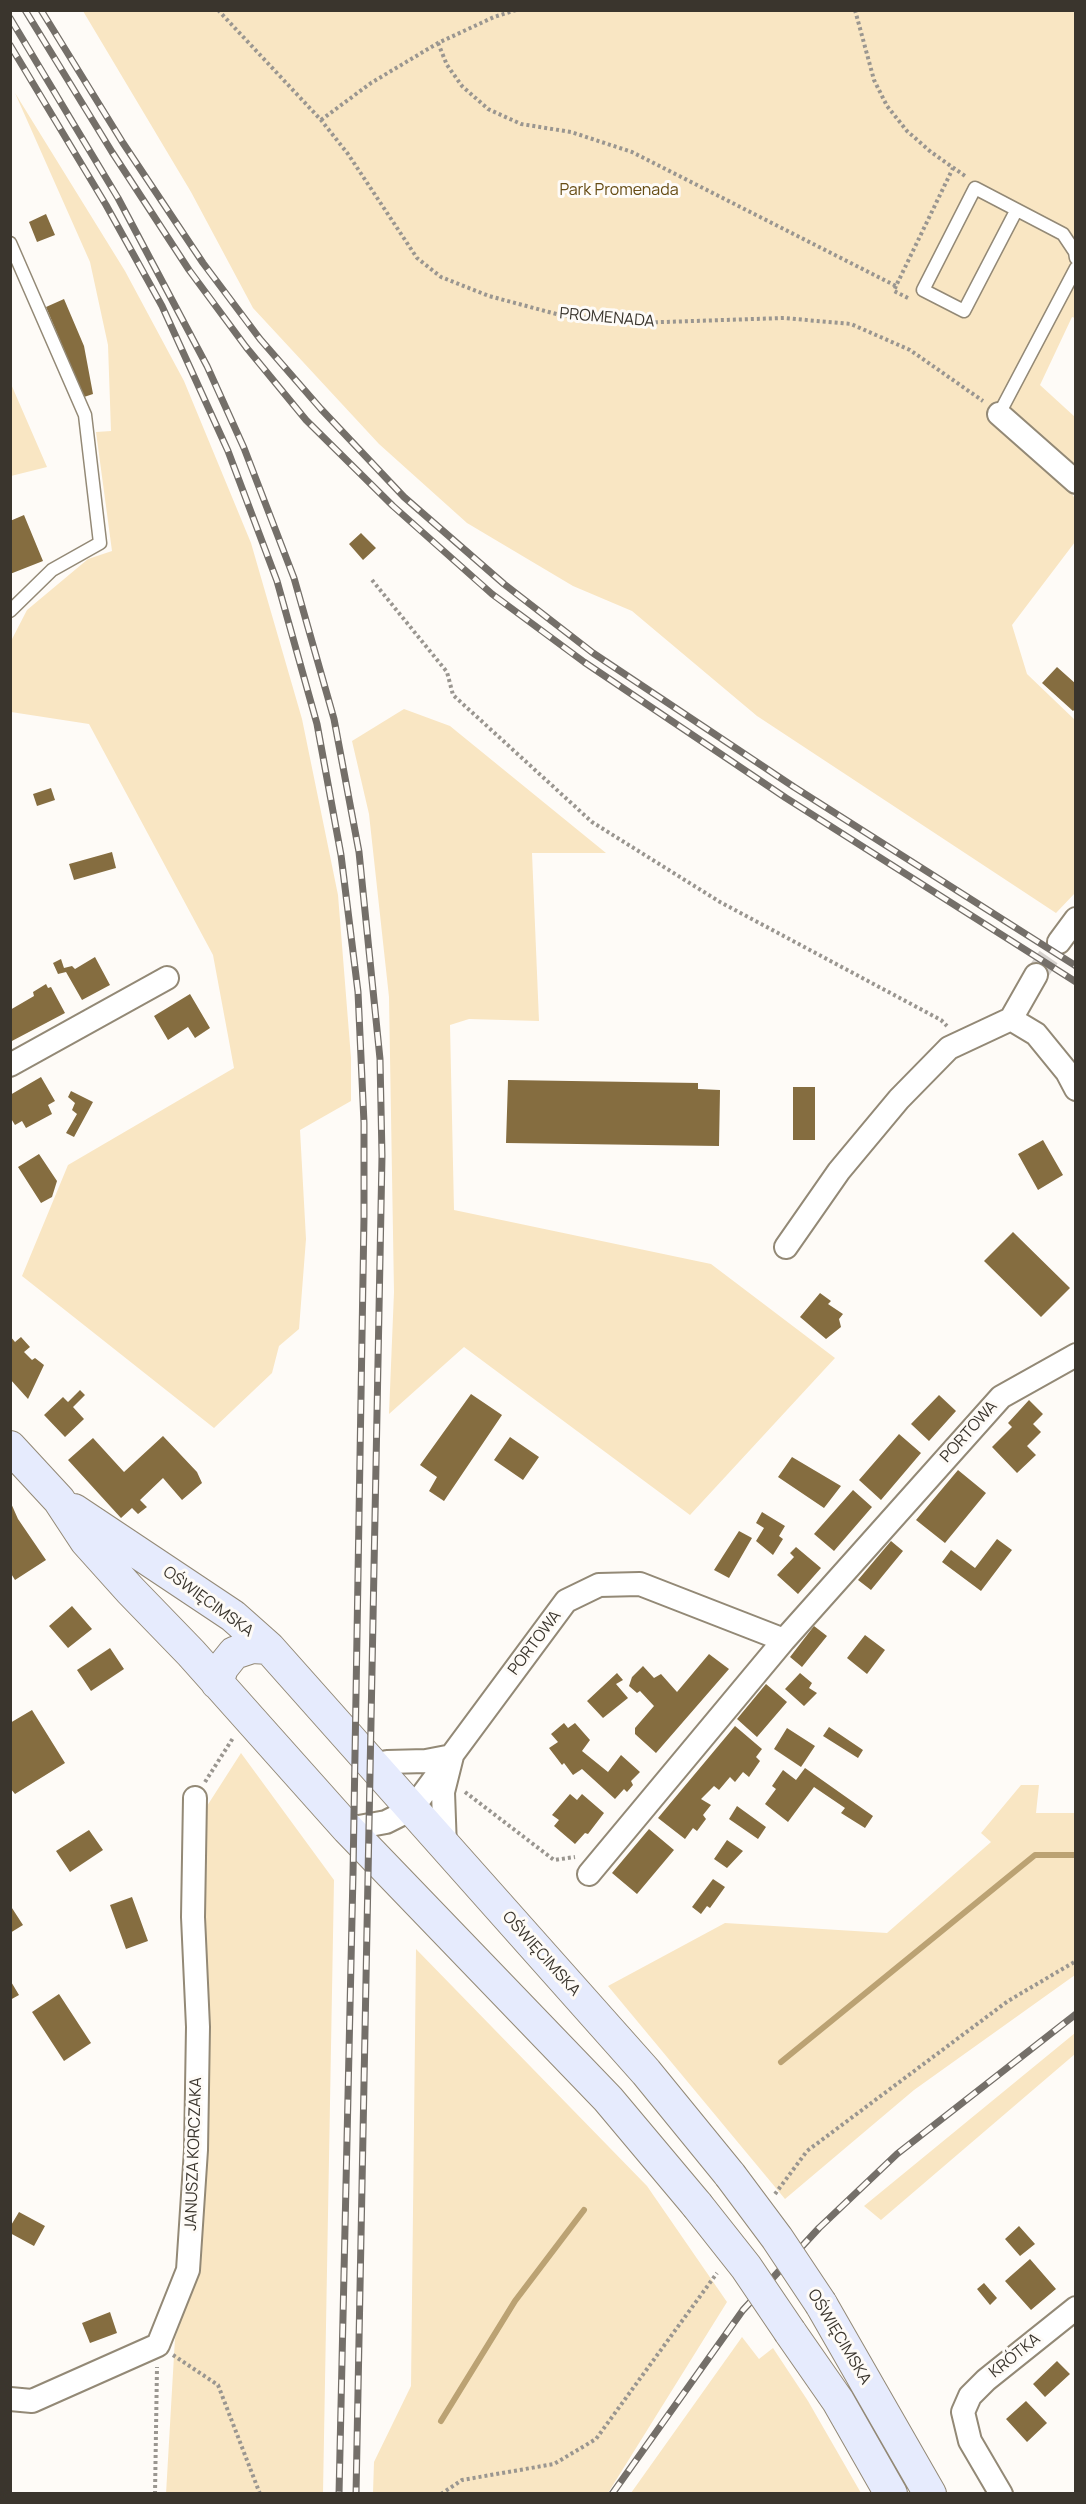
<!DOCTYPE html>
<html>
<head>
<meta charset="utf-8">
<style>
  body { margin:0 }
  #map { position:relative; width:1086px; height:2504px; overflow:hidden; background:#fefbf7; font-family:Manrope,sans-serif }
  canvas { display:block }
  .frame { position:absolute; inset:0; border:12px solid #3a352d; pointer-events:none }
</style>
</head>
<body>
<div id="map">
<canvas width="1086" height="2504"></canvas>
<div class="frame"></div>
</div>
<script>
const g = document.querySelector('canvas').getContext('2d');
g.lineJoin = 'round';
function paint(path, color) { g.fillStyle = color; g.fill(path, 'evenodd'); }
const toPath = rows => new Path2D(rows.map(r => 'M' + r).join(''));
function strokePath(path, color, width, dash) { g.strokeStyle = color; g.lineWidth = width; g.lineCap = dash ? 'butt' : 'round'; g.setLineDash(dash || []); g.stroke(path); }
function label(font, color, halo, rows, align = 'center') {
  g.font = font + ' Manrope,sans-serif'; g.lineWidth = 6; g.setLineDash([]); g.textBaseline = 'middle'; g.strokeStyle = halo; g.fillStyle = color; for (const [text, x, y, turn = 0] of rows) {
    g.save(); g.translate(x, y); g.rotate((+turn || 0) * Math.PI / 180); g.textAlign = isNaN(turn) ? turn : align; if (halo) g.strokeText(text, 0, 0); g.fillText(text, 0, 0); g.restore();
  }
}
paint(toPath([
  [83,11,1075,11,1075,318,1072,317,1040,385,1075,417,1075,469,1023,423,1026,453,1068,487,1075,499,1075,542,1012,625,1027,674,1075,720,1075,893,1056,913,757,716,632,611,573,586,467,523,379,444,253,308,191,192],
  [15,93,125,271,184,381,251,543,302,719,338,895,351,1058,351,1101,300,1130,306,1239,299,1329,279,1346,272,1373,214,1428,22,1276,68,1165,234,1068,213,955,89,724,11,712,11,641,27,610,88,559,112,551,96,432,111,431,108,345,90,262],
  [11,384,47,467,11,476,10,476],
  [404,709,450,726,606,853,532,853,539,1021,469,1019,450,1025,454,1210,711,1264,835,1358,690,1515,464,1347,389,1414,394,1292,389,997,369,814,352,741],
  [241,1753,334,1880,323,2493,166,2494,175,2338,201,2262,207,1806],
  [1021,1785,1039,1785,1036,1813,1075,1813,1075,1975,914,2090,785,2199,608,1986,725,1923,887,1933,991,1842,981,1833],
  [416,1949,647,2186,727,2302,608,2493,373,2493,374,2462,411,2386],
  [1075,2033,1075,2054,881,2220,864,2206],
  [742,2337,759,2359,773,2348,808,2401,861,2493,631,2493]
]), '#f9e6c3');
strokePath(toPath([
  [781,2062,1035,1855,1076,1855],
  [441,2421,515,2301,584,2210]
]), '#bba273', 6);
paint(toPath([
  [46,214,55,235,37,242,29,222],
  [64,299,84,346,93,394,84,397,46,307],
  [24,515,43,561,10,574,10,521],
  [361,533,376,548,363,560,349,544],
  [1057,667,1076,684,1076,708,1073,711,1042,683],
  [51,788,55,800,37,806,33,794],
  [112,852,116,868,74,880,69,864],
  [95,957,110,985,82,1000,66,972,58,974,53,963,61,959,64,968,72,966,75,969],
  [46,984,48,988,51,987,65,1013,10,1042,10,1010,34,996,33,992],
  [190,994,210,1028,195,1038,188,1027,168,1040,154,1016],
  [41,1077,55,1101,48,1105,52,1114,26,1128,22,1121,15,1125,10,1117,10,1095],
  [508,1080,698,1083,698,1089,720,1090,719,1146,506,1143],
  [793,1087,815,1087,815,1140,793,1140],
  [71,1091,93,1102,74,1137,66,1133,77,1114,72,1110,75,1103,68,1097],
  [1043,1140,1063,1175,1038,1190,1018,1154],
  [39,1154,57,1181,52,1197,41,1203,18,1167],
  [1013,1232,1070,1288,1041,1317,984,1261],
  [820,1293,831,1301,828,1304,843,1314,839,1319,841,1327,826,1339,800,1317],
  [10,1336,15,1342,21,1337,30,1347,24,1352,32,1360,35,1358,44,1365,28,1399,10,1379],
  [80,1390,85,1395,73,1407,84,1419,65,1437,44,1415,63,1397,68,1402],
  [471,1394,502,1415,444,1501,429,1491,437,1477,420,1465],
  [939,1395,956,1411,929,1441,911,1424],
  [1029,1400,1043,1414,1033,1424,1041,1432,1027,1446,1036,1455,1017,1473,992,1447,1012,1427,1008,1423],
  [899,1434,921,1453,881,1500,859,1480],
  [163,1436,197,1472,202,1483,182,1500,163,1478,140,1500,147,1507,138,1514,132,1508,121,1518,68,1460,93,1438,124,1472],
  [510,1437,539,1457,523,1480,494,1460],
  [792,1457,841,1486,824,1508,778,1477],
  [958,1470,986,1493,945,1543,916,1520],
  [853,1490,872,1507,834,1551,814,1534],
  [10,1501,18,1519,46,1560,15,1580,10,1572],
  [762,1512,785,1526,779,1536,783,1539,773,1555,756,1541,764,1528,756,1523],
  [739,1531,752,1538,729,1578,714,1570],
  [997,1539,1012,1550,981,1591,942,1562,951,1550,975,1568],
  [891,1541,903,1551,871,1590,858,1580],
  [796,1547,821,1568,798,1594,777,1575,794,1557,790,1553],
  [72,1606,92,1629,68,1648,49,1626],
  [814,1626,827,1636,802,1667,790,1657],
  [865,1635,885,1650,867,1674,847,1658],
  [110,1648,124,1669,91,1691,77,1670],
  [709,1654,729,1669,656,1753,635,1734,635,1728,654,1706,640,1691,637,1693,629,1686,632,1677,643,1666,654,1678,661,1674,677,1692],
  [617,1673,623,1680,616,1684,628,1698,603,1718,587,1701],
  [800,1673,812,1683,809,1688,817,1693,804,1706,785,1689],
  [766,1684,787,1702,757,1737,737,1719],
  [32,1710,65,1763,15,1794,10,1788,10,1723],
  [564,1723,568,1728,575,1723,590,1740,582,1751,608,1772,621,1755,640,1772,631,1781,633,1785,627,1792,624,1789,615,1799,582,1769,573,1775,564,1763,562,1765,549,1748,558,1742,551,1734],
  [735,1726,762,1749,756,1757,760,1761,749,1777,743,1772,735,1782,730,1777,719,1790,714,1786,701,1799,711,1805,703,1815,706,1819,697,1831,693,1828,685,1839,658,1818],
  [829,1727,863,1750,858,1758,823,1736],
  [787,1728,815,1746,801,1767,774,1749],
  [805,1768,873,1816,865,1828,841,1813,845,1808,814,1787,788,1822,765,1804,776,1789,772,1786,783,1770,796,1780],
  [570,1794,577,1800,582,1794,604,1813,588,1834,585,1833,575,1844,554,1826,559,1820,552,1815],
  [737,1806,766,1827,758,1839,729,1819],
  [649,1829,674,1850,637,1894,612,1873],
  [89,1830,103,1850,70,1872,56,1851],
  [727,1840,743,1851,727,1868,714,1859],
  [713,1879,725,1887,710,1908,707,1906,701,1914,692,1907],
  [132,1897,148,1941,126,1949,110,1905],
  [10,1905,23,1925,10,1933],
  [10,1980,19,1995,10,2000],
  [59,1994,91,2043,64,2061,32,2012],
  [19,2212,45,2226,34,2246,10,2233,10,2227],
  [1019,2226,1035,2244,1020,2256,1005,2239],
  [1030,2259,1056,2289,1031,2310,1005,2281],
  [984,2283,997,2298,990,2305,977,2289],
  [110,2312,117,2333,90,2343,82,2323],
  [1057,2361,1070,2374,1045,2397,1033,2384],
  [1026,2401,1047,2423,1027,2442,1006,2419]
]), '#856d40');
strokePath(toPath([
  [1036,975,1059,942]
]), '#d7d3cf', 22, [22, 11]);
const lane = toPath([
  [1016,211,964,311,923,290,975,188,1063,234,1075,252,1076,258],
  [10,243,85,415,100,543,52,570,10,611],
  [999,414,1076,268]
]);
const street = toPath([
  [999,414,1076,482],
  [1059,942,1076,919],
  [1011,1019,1036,1034,1067,1072,1076,1089],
  [10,1065,167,978],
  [786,1247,839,1171,899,1099,949,1048,1011,1019,1036,975],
  [374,1766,387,1762,426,1761,452,1756,443,1792,445,1848],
  [348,1829,386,1822,412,1809,566,1601,599,1585,640,1584,784,1640,1001,1397,1076,1355],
  [589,1874,784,1640],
  [10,2399,32,2401,158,2345,188,2270,196,2150,198,2027,193,1917,195,1798],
  [1001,2494,970,2441,963,2412,970,2396,986,2380,1076,2308]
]);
const secondary = toPath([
  [10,1447,59,1500,86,1541,130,1590,191,1653,348,1829,608,2099,697,2205],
  [74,1510,233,1616,269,1648,646,2072,730,2175],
  [217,1683,222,1668,234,1653,252,1647,269,1648],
  [821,2304,930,2494],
  [790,2332,838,2401,891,2494]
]);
strokePath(lane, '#938976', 15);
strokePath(street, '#938976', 26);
strokePath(secondary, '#938976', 34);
strokePath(toPath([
  [218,10,321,120,348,154,417,258,441,277,489,296,560,315,634,323,784,318,851,324,910,350,983,401],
  [855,10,874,80,887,106,907,131,931,152,965,176],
  [438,43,447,65,462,86,488,109,521,124,571,132,632,152,896,286,953,168],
  [321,120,371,83,438,43,494,17,516,10],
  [896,286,894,291,910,299],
  [372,580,447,672,453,695,592,822,720,902,941,1020,947,1026],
  [205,1782,233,1738],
  [465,1792,554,1860,575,1857],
  [775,2194,807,2151,1008,2001,1076,1961],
  [173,2355,218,2385,260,2494],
  [155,2494,157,2367],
  [441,2494,462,2480,554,2464,596,2439,717,2273]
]), '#9a9690', 4, [3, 3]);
strokePath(lane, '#fff', 12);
strokePath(street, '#fff', 22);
strokePath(secondary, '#e6ebfd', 32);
const rail = toPath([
  [25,10,112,152,189,270,246,347,306,420,393,506,492,594,584,662,786,798,1076,982],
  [41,10,123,143,203,263,260,339,321,409,404,497,504,584,593,653,794,787,1076,966],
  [10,18,118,198,207,366,244,448,294,578,334,719,359,852,380,1059,382,1156,356,2494],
  [10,45,106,205,162,306,228,451,277,581,317,724,341,855,358,992,364,1123,364,1217,353,1874,339,2494],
  [612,2494,743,2310,819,2228,897,2154,1076,2014]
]);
strokePath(rail, '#746f69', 7);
strokePath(rail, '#fefbf7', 4.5, [14]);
const secondaryBridge = toPath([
  [730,2175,777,2238,821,2304],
  [697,2205,746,2267,790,2332]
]);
strokePath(secondaryBridge, '#938976', 34, []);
strokePath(secondaryBridge, '#e6ebfd', 32);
label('16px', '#664c14', '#fefbf7', [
  ["Park Promenada",619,191]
]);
label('16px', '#3a352d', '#fefbf7', [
  ["PROMENADA",607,318,5],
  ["PORTOWA",969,1432,-48],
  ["OŚWIĘCIMSKA",208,1602,36],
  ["PORTOWA",535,1643,-53],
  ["OŚWIĘCIMSKA",541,1954,48],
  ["JANUSZA KORCZAKA",194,2154,-88],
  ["OŚWIĘCIMSKA",839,2337,59],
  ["KRÓTKA",1015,2356,-39]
]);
</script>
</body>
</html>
